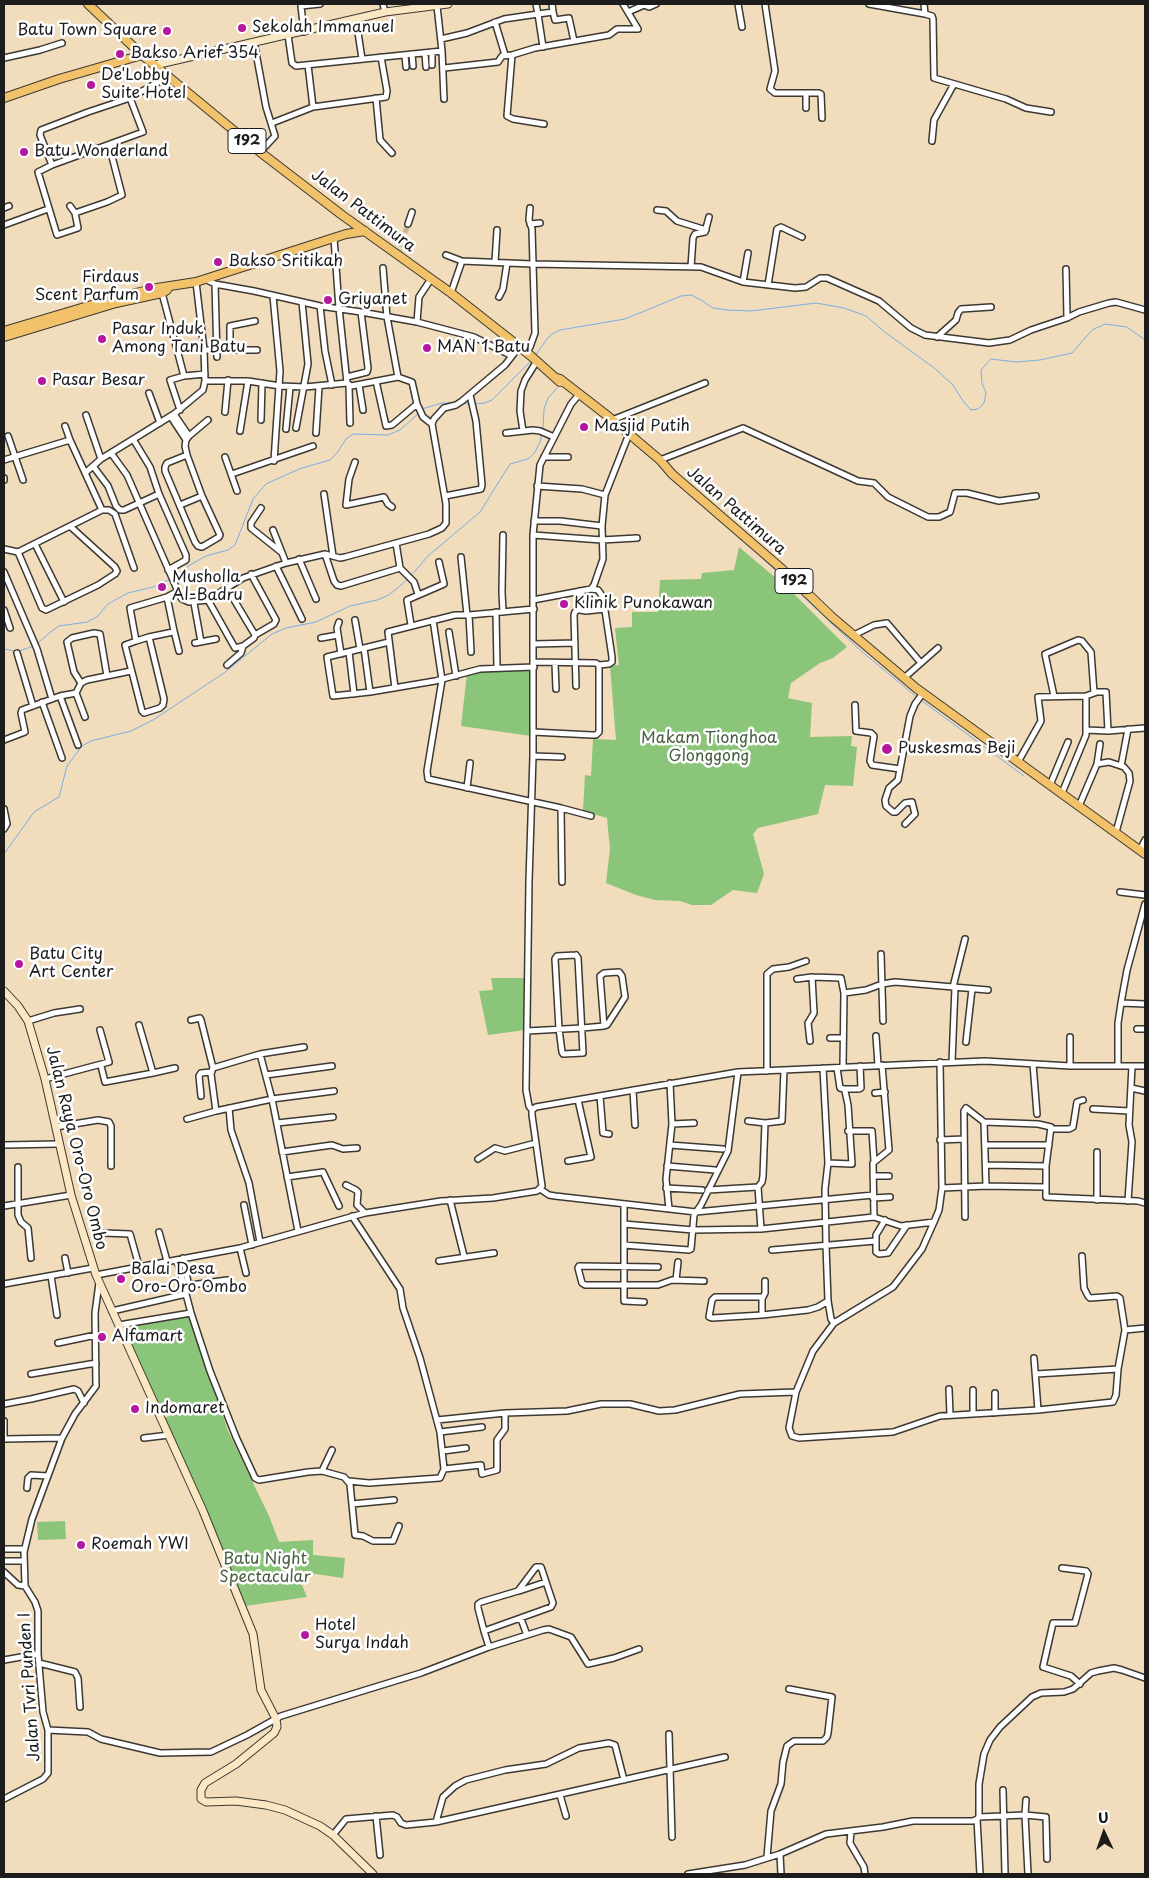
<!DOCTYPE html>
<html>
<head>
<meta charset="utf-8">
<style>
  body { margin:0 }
  #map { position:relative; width:1149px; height:1878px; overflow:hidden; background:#f1dcbc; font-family:"Playpen Sans",sans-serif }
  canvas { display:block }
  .frame { position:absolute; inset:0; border:5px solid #1c1c1c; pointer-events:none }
  .north { position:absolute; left:1079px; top:1808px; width:50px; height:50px; -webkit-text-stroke:4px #fff; paint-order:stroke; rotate:357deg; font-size:14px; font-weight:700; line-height:20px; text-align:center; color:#1c1c1c }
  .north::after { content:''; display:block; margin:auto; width:18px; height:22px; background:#1c1c1c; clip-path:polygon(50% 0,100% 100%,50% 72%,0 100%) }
</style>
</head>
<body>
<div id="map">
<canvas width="1149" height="1878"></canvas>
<div class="frame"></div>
<div class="north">U</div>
</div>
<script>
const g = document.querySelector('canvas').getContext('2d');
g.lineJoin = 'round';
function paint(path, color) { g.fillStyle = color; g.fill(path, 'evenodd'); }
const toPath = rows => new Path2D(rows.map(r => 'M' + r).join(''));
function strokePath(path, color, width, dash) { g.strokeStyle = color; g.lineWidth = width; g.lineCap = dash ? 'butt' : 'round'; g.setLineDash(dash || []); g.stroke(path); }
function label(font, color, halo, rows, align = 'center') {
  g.font = font + ' "Playpen Sans",sans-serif'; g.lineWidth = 5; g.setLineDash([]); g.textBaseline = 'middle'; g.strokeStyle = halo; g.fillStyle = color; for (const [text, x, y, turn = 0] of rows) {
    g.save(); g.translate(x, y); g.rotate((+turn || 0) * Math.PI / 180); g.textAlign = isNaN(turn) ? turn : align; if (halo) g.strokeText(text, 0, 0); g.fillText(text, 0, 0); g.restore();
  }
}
paint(toPath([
  [739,547,790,590,847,647,833,658,820,663,791,683,788,698,812,703,810,737,852,736,851,746,857,747,853,786,825,785,818,814,758,828,753,834,764,874,757,893,733,890,711,905,692,905,680,901,655,900,636,895,606,883,610,849,607,818,583,811,585,775,591,776,593,739,616,740,610,666,619,665,615,628,632,627,632,612,658,612,660,580,701,579,702,573,734,570],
  [489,670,528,670,530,672,531,736,461,726,467,674],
  [491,978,525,978,525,1030,488,1035,479,991,493,990],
  [189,1315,228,1431,269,1516,279,1542,313,1540,313,1555,345,1558,343,1578,296,1571,307,1597,245,1606,227,1559,195,1491,165,1418,178,1412,173,1401,158,1404,124,1326],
  [65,1521,66,1539,38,1540,37,1522]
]), '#8ac579');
strokePath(toPath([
  [535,356,547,339,552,334,560,330,625,319,681,296,691,295,701,300,713,308,727,310,751,311,816,303,844,308,866,316,886,333,933,367,953,385,963,401,971,410,978,409,984,403,986,393,982,383,981,370,991,359,1016,362,1040,360,1072,353,1092,330,1105,324,1127,327,1145,340],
  [462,403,470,404],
  [474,404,485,403,492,400,531,361],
  [421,411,425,408,442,403,455,403],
  [543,429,544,409,548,398,557,388],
  [757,553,860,650,918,698],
  [175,576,188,566,206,556,228,550,235,545,253,499,266,484,299,469,330,460,337,453,346,439,353,434,388,435,400,430,418,414],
  [410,577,428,556,480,512,510,464,528,459,535,452,540,442,542,433],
  [37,644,49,633,59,626,87,622,97,617,108,604,128,593,153,587,171,579],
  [4,649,15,651],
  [19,651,34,646],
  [921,700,1024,776],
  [4,854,34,812,59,797,67,766,82,746,91,741,131,731,153,720,224,673,272,634,286,628,316,622,350,606,377,600,389,595,407,580]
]), '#7aade6', 1);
strokePath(toPath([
  [398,254,408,224]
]), '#c6b69c', 5, [5, 2.5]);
const street = toPath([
  [383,4,385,12],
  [738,4,742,27],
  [765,4,775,71,770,89,775,93,819,93,821,94,822,118],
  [869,4,925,14],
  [924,4,925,14,932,16,933,19,934,78,1006,99,1026,108,1051,112],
  [437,6,442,51,444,99],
  [553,12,555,20,569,18,574,41],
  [628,12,644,5,649,7,656,4],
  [356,19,362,59],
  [495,22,505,55],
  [304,32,301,6,320,4],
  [288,35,292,63,296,66,442,51],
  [441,39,467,33,504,19,538,14,536,4],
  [254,42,266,107,275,136,260,152],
  [543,47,538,14,553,12,552,4],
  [432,52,432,65],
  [425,53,426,67],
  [412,54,413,66],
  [405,55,406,67],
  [512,55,535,48,609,35,617,29,638,29,623,4],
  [4,58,40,50,62,43],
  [308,65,313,107],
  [444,68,498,62,502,56,512,55,507,116,513,119,544,124],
  [806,93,806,108],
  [376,98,380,140,392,153],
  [272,123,313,107,386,97,387,91,381,57],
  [932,141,934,120,954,84],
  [52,165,40,135,41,130,88,112,130,98,169,76],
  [70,206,75,213,107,202,122,195,109,145],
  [4,208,9,206],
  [657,210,666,211,677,221,706,230],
  [75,213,78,228,57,235,38,172,52,165,143,132,130,98],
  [408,224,412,212],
  [530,224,540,223],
  [4,225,48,209],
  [334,238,339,308,347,383],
  [446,255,462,261,532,264,701,267,743,282,795,288,806,287,820,278,827,278,879,301,911,328,925,335,989,343,1010,340,1031,330,1067,318,1079,312,1109,303,1116,302,1145,310],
  [495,262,497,230],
  [691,267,693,238,695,234,705,232,709,217],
  [383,268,387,317,398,377],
  [1066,269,1067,318],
  [205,279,215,284,254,291,320,306,361,312,417,322,474,337,512,356],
  [743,282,748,253],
  [215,284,217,357],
  [768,285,777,229,781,227,802,237],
  [162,293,184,376],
  [451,293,462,261],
  [273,296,280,371,274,461],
  [499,297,503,289,507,263],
  [320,306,325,351,332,385],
  [417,322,419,297,431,279],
  [937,337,956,320,958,313,961,309,991,307],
  [204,350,257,350],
  [230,350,230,326,255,321],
  [526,352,530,347,535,333,532,229,529,220,530,208],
  [347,377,367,372,368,368,361,312],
  [205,381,248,381,280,386,305,387,347,383,351,386,398,377,412,382,417,404,423,417,432,424],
  [376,381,386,426,392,425,417,404],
  [359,385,363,410],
  [349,386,350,423],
  [149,393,160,423],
  [180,410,170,380,184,376,205,374],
  [225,412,228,380],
  [174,414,189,436],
  [86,415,101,459],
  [171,417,186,440],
  [261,420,262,383],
  [612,420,705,383],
  [65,426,70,440],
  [296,428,308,364,302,302],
  [286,429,290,387],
  [240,431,248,381],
  [523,431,520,411,521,391,525,380,537,361],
  [316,433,319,387],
  [506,433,533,430,540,431,554,437],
  [8,436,23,480],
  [133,439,150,467,159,494,186,555,186,560,168,570],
  [111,453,127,475,180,596,182,599,189,602,208,600,243,578,286,563,325,554,340,558,345,557,429,534,442,528,446,523,446,504,432,424,434,419,444,408,456,405,462,401,505,365,519,347],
  [187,455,167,463,165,467,165,471,195,542,198,546,202,547,219,537,220,535,202,496,187,455,185,446,186,440,189,436,208,420],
  [225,457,237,491],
  [544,457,568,457],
  [4,460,70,440,102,510,18,552,4,549],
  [660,460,743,428,858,481,874,483,888,497,928,517,939,517,950,512,955,493,967,493,999,501,1036,496],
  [355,462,349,479,346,505,384,497,388,504,392,507],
  [93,466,108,486,116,506,120,510,124,510,159,494],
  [85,473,101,459,174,414,203,390,205,381,204,350,196,282],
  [232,474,313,446],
  [4,478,4,480],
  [537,486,582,489,605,495],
  [324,494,333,556],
  [445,496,481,489,482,485,476,421,470,395],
  [180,505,202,496],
  [261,508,251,523,251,528,281,552],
  [102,510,109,510,115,514,134,568],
  [534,521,560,521,602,526],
  [273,530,286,563],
  [503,535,502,592,503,612],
  [533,535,602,540,637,538],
  [396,543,400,568,414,582,418,594],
  [35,544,64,602],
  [18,552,42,608,46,610,98,585,115,574,117,571,115,567,71,527],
  [325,554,334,581,337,585,341,586,400,568],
  [461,557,467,615],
  [299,559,316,599],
  [276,566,302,619],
  [4,572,37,649,52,699],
  [251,574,276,620,274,624,255,635],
  [591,589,598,590,603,597,612,657,612,662,609,664,599,665],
  [208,600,235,648,243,646,254,638,255,635,227,588],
  [533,600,591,589,594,585,603,559,602,526,605,495,627,439],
  [194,603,201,642],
  [4,610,10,628],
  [580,610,586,611,605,609],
  [496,612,497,668],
  [469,615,471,652],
  [355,620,360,649],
  [433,620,442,680,427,771,428,779,561,808,591,816],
  [339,622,337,628,341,654],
  [411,625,407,600,444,584,439,562],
  [174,631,179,651],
  [449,632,456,676],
  [854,635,874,625,887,623,921,663],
  [149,637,164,699,163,705,160,708,144,713,142,711,125,645,136,641,149,637,173,632,174,631,167,597,178,591],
  [321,638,338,635],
  [136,641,130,608,167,597],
  [389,642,327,657,333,696,370,692,435,681,480,669,534,667],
  [195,643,216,639],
  [534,644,575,643],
  [364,648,370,692],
  [349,652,354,694],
  [17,653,33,706],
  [555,663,556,689],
  [227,665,241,653,243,646],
  [904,678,938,648],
  [81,683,74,672,67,642,72,638,94,633,100,634,107,676],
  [576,686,574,615,575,612,581,608,579,591],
  [395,688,388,632,455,615,469,615,534,609],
  [76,693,85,717],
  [60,696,78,745],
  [1054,696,1045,654,1078,640,1082,641,1091,652,1094,693],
  [42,702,62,758],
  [855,705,856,731,871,733,874,736,870,761,872,765,900,769],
  [1086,730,1108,731,1145,728],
  [533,732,592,735,596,735,599,732,599,665,596,663,534,662],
  [4,740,25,732,21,713,22,710,60,696,76,693,81,683,87,680,131,671],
  [533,756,562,757],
  [1018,762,1041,721,1038,697,1086,696,1097,692,1106,692,1108,731],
  [1097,764,1100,744],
  [1121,766,1128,729],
  [1050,785,1068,742],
  [467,788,470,763],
  [1062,793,1086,735,1086,696],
  [1079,806,1097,764,1109,762,1124,767,1129,773,1130,781,1116,832],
  [561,808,562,882],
  [4,809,7,824,4,829],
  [905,824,915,814,912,802,905,803,896,812,893,812,886,806,885,800,889,788,898,780,910,716,915,704,923,693],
  [1140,850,1145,840],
  [1120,892,1145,895],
  [881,954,883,1021],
  [576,955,578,958,583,1053,563,1054,562,1052,559,1029,555,959,557,956,576,955],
  [797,979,812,977,841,978,844,993],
  [953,987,965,939],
  [1121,1003,1145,1004],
  [191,1020,200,1018,201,1020,213,1068,260,1054],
  [28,1021,54,1013,80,1009],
  [1137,1029,1145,1029],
  [527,1031,582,1028,604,1026,607,1025,625,997,622,976,619,972,604,973,600,976,604,1026],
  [876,1036,878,1065],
  [1070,1037,1070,1066],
  [830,1038,843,1038],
  [810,1041,808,1023,814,1013,812,977],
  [966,1042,972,989],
  [940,1062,942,1188,939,1210,934,1222,922,1249,893,1287,834,1323,813,1351,796,1392,789,1428,792,1436,799,1438,893,1432,940,1416,1038,1410,1113,1402,1116,1395,1118,1369,1125,1330,1145,1328],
  [952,1062,955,987],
  [1033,1064,1037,1114],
  [101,1066,105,1082,153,1073,139,1025],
  [1118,1066,1118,1023,1121,1003,1127,970,1145,904],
  [843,1067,844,993,866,990,882,984,895,982,988,990],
  [823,1068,828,1163,825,1189,826,1245,828,1301,831,1319,834,1323],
  [767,1071,767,974,773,969,789,967,806,961],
  [153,1073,175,1068],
  [266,1075,332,1066],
  [45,1079,109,1062,100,1030],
  [1131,1088,1145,1091],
  [844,1089,859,1089,861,1088,860,1066],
  [633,1090,635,1125],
  [875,1093,885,1092],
  [201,1096,199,1076,201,1073,211,1072],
  [600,1096,603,1133,609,1134],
  [229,1108,231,1130,249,1183,260,1242],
  [1093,1109,1129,1111],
  [532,1110,529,1106,526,1090,529,881,533,756,533,535,540,465,571,404,577,397],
  [216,1111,272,1099,334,1091],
  [187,1119,216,1111,211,1074,213,1068],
  [748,1121,765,1123,782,1121,784,1070],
  [984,1122,986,1186],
  [277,1123,333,1117],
  [672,1124,694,1123],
  [56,1127,98,1120,109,1122,111,1126,111,1166],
  [1051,1129,1069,1129,1073,1127,1077,1102,1083,1100],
  [848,1131,872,1131,874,1161],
  [940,1140,964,1139],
  [4,1145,58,1144],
  [670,1145,723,1149],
  [985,1145,1049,1145],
  [282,1152,332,1145,343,1149,357,1148],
  [1097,1152,1097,1200],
  [478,1159,495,1148,505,1151,536,1143],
  [568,1161,591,1157,578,1100],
  [828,1163,852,1164,848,1105,845,1091,844,1089,840,1088,837,1068],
  [986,1165,1046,1166],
  [667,1166,715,1170],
  [18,1167,18,1215,21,1222,28,1228,31,1258],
  [873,1176,889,1176],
  [287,1177,323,1172,339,1206],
  [346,1185,356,1190,358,1192,357,1205,365,1213],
  [666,1188,702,1190],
  [942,1188,986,1186,1045,1187],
  [540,1189,549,1195,555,1196,696,1212,873,1195],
  [708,1190,758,1187],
  [873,1198,890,1197],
  [450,1200,464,1256],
  [1128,1201,1132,1142,1129,1125,1132,1066],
  [624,1204,624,1301,644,1302],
  [244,1205,252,1245],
  [4,1206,71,1195],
  [669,1209,666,1179,672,1124,670,1083],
  [352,1216,400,1289,403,1308,420,1358,440,1432],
  [874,1217,873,1163,889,1150,882,1065],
  [965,1217,964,1111,966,1108,984,1122,1038,1124,1051,1127,1046,1166,1046,1197,1138,1201,1145,1203],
  [885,1220,876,1235,876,1252,879,1254,888,1253,907,1225],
  [624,1224,693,1230,761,1229,874,1217,901,1226,934,1222],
  [761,1229,758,1187,762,1182,763,1176,765,1123],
  [298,1231,272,1099,260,1054,304,1047],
  [159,1232,167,1261],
  [104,1233,130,1234,139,1266],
  [624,1245,689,1250,691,1249,694,1215,701,1205,728,1151,738,1072],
  [240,1248,246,1273],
  [772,1250,875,1241],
  [1082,1256,1084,1288,1088,1296,1090,1298,1117,1296,1120,1298,1125,1330],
  [65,1258,68,1273],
  [183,1258,188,1282,191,1285,227,1280],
  [177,1260,191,1313],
  [439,1261,494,1253],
  [658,1267,579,1266,578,1268,582,1283,585,1285,658,1285,672,1280,704,1281],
  [96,1275,240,1248,365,1213,441,1201,493,1198,537,1191,542,1186,532,1115,532,1110,536,1107,738,1072,985,1061,1070,1066,1145,1066],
  [51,1276,57,1315],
  [676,1280,678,1262],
  [4,1284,93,1268],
  [762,1297,715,1297,712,1300,709,1317,712,1318,762,1315,808,1310,818,1307,828,1301],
  [112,1311,186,1294],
  [762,1315,762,1299,765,1293,765,1281],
  [119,1325,191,1313,210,1371,236,1437,255,1478,259,1480,308,1472,322,1471,344,1477,350,1484,355,1535,363,1536,373,1541,393,1541,399,1526],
  [58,1343,96,1335],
  [1034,1358,1038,1410],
  [31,1374,96,1363],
  [1036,1374,1118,1369],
  [949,1389,950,1415],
  [973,1390,973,1414],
  [995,1393,995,1413],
  [4,1404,31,1399,74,1389,78,1391,84,1403],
  [505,1413,567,1411,601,1404,630,1404,659,1411,675,1410,740,1394,796,1392],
  [437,1420,505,1413,505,1429,497,1440,497,1470,482,1474,481,1465,444,1469],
  [4,1421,4,1439],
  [144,1438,169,1435],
  [4,1439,62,1438],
  [443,1451,466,1448],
  [322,1471,332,1450],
  [349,1481,369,1483,440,1478,444,1469,440,1432,482,1427],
  [27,1488,28,1478,31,1475,48,1476],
  [352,1504,394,1500],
  [4,1549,24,1549],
  [4,1561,24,1561],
  [1062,1568,1086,1571,1088,1574,1075,1623,1053,1623,1043,1667,1071,1676,1080,1684],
  [4,1572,18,1585,25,1586],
  [519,1591,546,1582],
  [521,1619,527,1635],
  [484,1631,551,1607,553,1603,541,1567,536,1567,518,1591,481,1602,478,1604,478,1608,484,1631,489,1647],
  [4,1660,38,1654],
  [39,1663,75,1672,78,1678,80,1707],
  [48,1730,88,1732,101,1739,160,1753,211,1752,247,1735,281,1716,421,1673,489,1647,543,1630,549,1629,571,1637,588,1664,614,1658,639,1649],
  [669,1734,672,1837],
  [1003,1790,1005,1874],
  [560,1795,566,1816],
  [4,1799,43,1779,48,1773,48,1730,43,1712,38,1654,38,1611,35,1602,25,1586,24,1552,32,1519,62,1438,75,1414,96,1386,95,1313,99,1283],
  [1026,1800,1025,1815,1046,1817,1047,1859],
  [376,1816,380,1855],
  [979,1817,1025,1815,1028,1874],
  [436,1822,443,1797,455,1786,466,1780,505,1770,546,1764,579,1748,609,1743,615,1745,624,1780],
  [851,1831,850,1843,864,1867,865,1874],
  [333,1835,346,1819,393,1815,397,1817,401,1823,406,1825,436,1822,725,1757],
  [780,1854,781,1874],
  [767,1857,771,1811,781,1784,783,1762,787,1746,794,1741,823,1741,827,1737,828,1733,832,1697,789,1689],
  [688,1874,745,1865,780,1854,826,1834,883,1827,913,1821,973,1821,977,1819],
  [980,1874,977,1819,979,1817,979,1784,984,1754,990,1740,1000,1727,1032,1697,1041,1693,1064,1692,1073,1689,1091,1673,1098,1671,1114,1668,1122,1670,1145,1678]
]);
const secondary = toPath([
  [155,65,385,12,448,4],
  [4,991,18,1006,28,1021,45,1079,71,1195,96,1275,203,1511,253,1634,261,1690,276,1719,277,1727,274,1733,236,1764,205,1783,201,1790,201,1799,206,1802,236,1801,266,1805,285,1810,320,1826,333,1835,373,1874]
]);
const primary = toPath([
  [88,4,142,55,260,152,342,215,451,293,531,356,560,382],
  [4,98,59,79,142,55],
  [4,331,115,298,157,288,196,282,346,234,365,231],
  [4,337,116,303,162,293,167,290],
  [557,378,560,379,609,417,660,460,672,474,782,569,832,617,916,688,1145,854]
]);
strokePath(street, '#3c3934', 8);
strokePath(secondary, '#3c3934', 9);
strokePath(primary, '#3c3934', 10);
strokePath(street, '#fff', 5);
strokePath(secondary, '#fae7c3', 7);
strokePath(primary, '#f2c26a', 8);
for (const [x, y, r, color] of [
  [242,28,5,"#b5179e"],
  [167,31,5,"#b5179e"],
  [120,54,5,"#b5179e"],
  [91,85,5,"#b5179e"],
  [24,152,5,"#b5179e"],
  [218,262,5,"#b5179e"],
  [149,287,5,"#b5179e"],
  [328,300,5,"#b5179e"],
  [102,339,5,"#b5179e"],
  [427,348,5,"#b5179e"],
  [42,381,5,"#b5179e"],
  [584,427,5,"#b5179e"],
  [162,587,5,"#b5179e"],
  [564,604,5,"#b5179e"],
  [887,749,6,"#b5179e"],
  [19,964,5,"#b5179e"],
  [121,1279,5,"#b5179e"],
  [102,1337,5,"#b5179e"],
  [135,1409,5,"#b5179e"],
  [81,1545,5,"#b5179e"],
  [305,1635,5,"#b5179e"]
]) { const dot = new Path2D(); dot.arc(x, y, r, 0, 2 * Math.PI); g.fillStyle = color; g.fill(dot); strokePath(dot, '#fff', 2); }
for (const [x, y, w] of [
  [247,141,38],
  [794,581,38]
]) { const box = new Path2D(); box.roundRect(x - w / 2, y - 12.5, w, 25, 4); g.fillStyle = '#fff'; g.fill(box); strokePath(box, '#1c1c1c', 1); }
label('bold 15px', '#1c1c1c', null, [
  ["192",247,141],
  ["192",794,581]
]);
label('16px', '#1c1c1c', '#fff', [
  ["Sekolah Immanuel",252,28],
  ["Batu Town Square",157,31,"right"],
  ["Bakso Arief 354",130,54],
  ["De'Lobby",101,76],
  ["Suite Hotel",101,94],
  ["Batu Wonderland",34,152],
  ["Bakso Sritikah",228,262],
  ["Firdaus",139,278,"right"],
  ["Scent Parfum",139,296,"right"],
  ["Griyanet",338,300],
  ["Pasar Induk",112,330],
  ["Among Tani Batu",112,348],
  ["MAN 1 Batu",437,348],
  ["Pasar Besar",52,381],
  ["Masjid Putih",594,427],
  ["Musholla",172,578],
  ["Al-Badru",172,596],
  ["Klinik Punokawan",574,604],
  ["Puskesmas Beji",898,749],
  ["Batu City",29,955],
  ["Art Center",29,973],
  ["Balai Desa",131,1270],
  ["Oro-Oro Ombo",131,1288],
  ["Alfamart",112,1337],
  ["Indomaret",145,1409],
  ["Roemah YWI",91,1545],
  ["Hotel",315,1626],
  ["Surya Indah",315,1644]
], 'left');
label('16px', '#1c1c1c', '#fff', [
  ["Jalan Pattimura",363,211,37],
  ["Jalan Pattimura",736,511,41],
  ["Jalan Raya Oro-Oro Ombo",76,1148,76],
  ["Jalan Tvri Punden I",30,1687,-94]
]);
label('16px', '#486041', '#fff', [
  ["Makam Tionghoa",709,739],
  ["Glonggong",709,757],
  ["Batu Night",265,1560],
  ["Spectacular",265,1578]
]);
</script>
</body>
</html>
